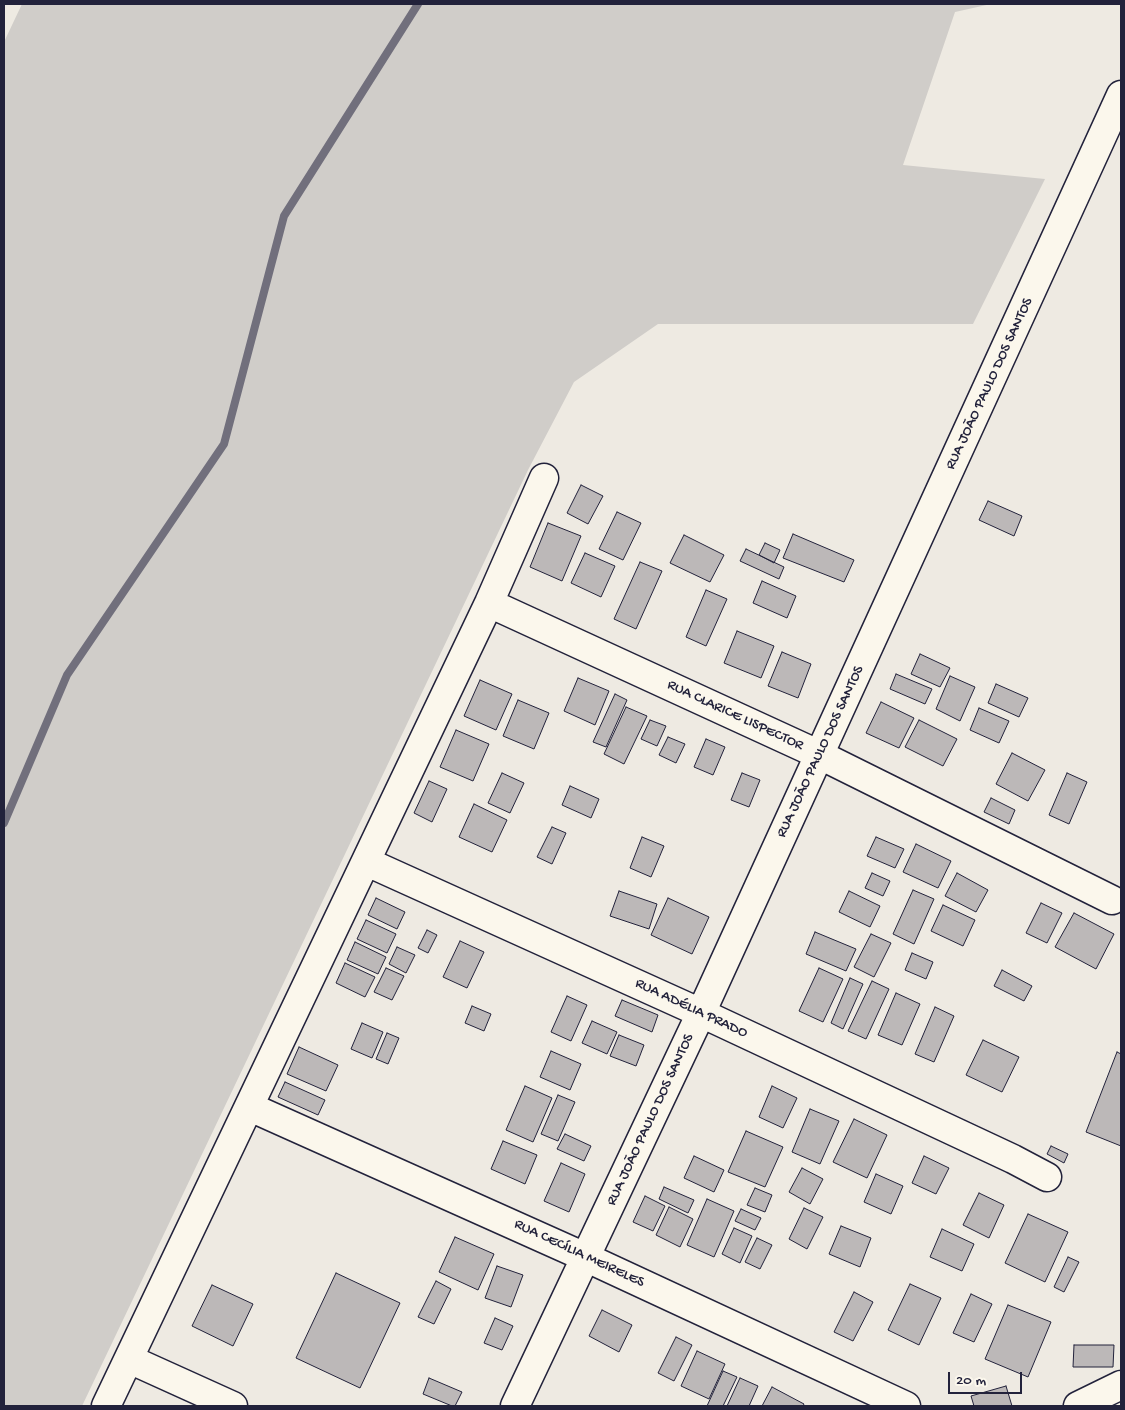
<!DOCTYPE html>
<html>
<head>
<meta charset="utf-8">
<style>
  body { margin:0 }
  #map { position:relative; width:1125px; height:1410px; overflow:hidden; background:#eeeae2; font-family:"Gochi Hand",sans-serif }
  canvas { display:block }
  .frame { position:absolute; inset:0; border:5px solid #22223b; pointer-events:none }
  .scale { position:absolute; left:948px; top:1372px; width:74px; height:22px; box-sizing:border-box; border:2px solid #22223b; border-top:0; padding-left:6px; font-size:15px; line-height:18px; white-space:nowrap; color:#22223b; -webkit-text-stroke:4px #fbf7ec; paint-order:stroke }
</style>
</head>
<body>
<div id="map">
<canvas width="1125" height="1410"></canvas>
<div class="frame"></div>
<div class="scale">20 m</div>
</div>
<script>
const g = document.querySelector('canvas').getContext('2d');
g.lineJoin = 'round';
function paint(path, color) { g.fillStyle = color; g.fill(path, 'evenodd'); }
const toPath = rows => new Path2D(rows.map(r => 'M' + r).join(''));
function strokePath(path, color, width, dash) { g.strokeStyle = color; g.lineWidth = width; g.lineCap = dash ? 'butt' : 'round'; g.setLineDash(dash || []); g.stroke(path); }
function label(font, color, halo, rows, align = 'center') {
  g.font = font + ' "Gochi Hand",sans-serif'; g.lineWidth = 4; g.setLineDash([]); g.textBaseline = 'middle'; g.strokeStyle = halo; g.fillStyle = color; for (const [text, x, y, turn = 0] of rows) {
    g.save(); g.translate(x, y); g.rotate((+turn || 0) * Math.PI / 180); g.textAlign = isNaN(turn) ? turn : align; if (halo) g.strokeText(text, 0, 0); g.fillText(text, 0, 0); g.restore();
  }
}
paint(toPath([
  [22,4,991,4,955,12,903,165,1045,179,973,324,658,324,574,382,528,470,82,1406,4,1406,4,42]
]), '#d0cdc9');
strokePath(toPath([
  [4,823,67,675,224,444,284,216,418,4]
]), '#716f7c', 8);
const building = toPath([
  [581,485,603,496,588,524,567,513,581,485],
  [988,501,1022,516,1014,536,979,520,988,501],
  [617,512,641,523,623,560,599,549,617,512],
  [548,523,581,536,562,581,530,567,548,523],
  [793,534,854,560,844,582,783,558,793,534],
  [684,535,724,555,710,582,670,563,684,535],
  [765,543,780,550,774,563,759,555,765,543],
  [746,549,784,567,779,579,740,561,746,549],
  [585,553,615,566,601,597,571,583,585,553],
  [640,562,662,571,636,629,614,619,640,562],
  [762,581,796,596,787,618,753,603,762,581],
  [706,590,727,599,706,646,686,637,706,590],
  [737,631,774,646,761,678,724,663,737,631],
  [782,652,811,664,798,698,768,686,782,652],
  [920,654,950,668,940,687,911,674,920,654],
  [896,674,932,689,925,704,890,689,896,674],
  [950,676,975,687,960,721,936,709,950,676],
  [578,678,609,691,595,725,564,711,578,678],
  [480,680,512,694,496,730,464,716,480,680],
  [996,684,1028,698,1019,717,988,703,996,684],
  [615,694,627,700,606,747,593,742,615,694],
  [518,700,549,713,534,749,503,736,518,700],
  [881,702,914,718,899,748,866,733,881,702],
  [626,707,647,716,624,764,604,754,626,707],
  [979,708,1009,721,999,743,970,730,979,708],
  [650,720,666,726,657,746,641,739,650,720],
  [919,720,957,739,943,766,905,747,919,720],
  [456,730,489,744,473,781,440,767,456,730],
  [668,737,685,744,676,763,659,755,668,737],
  [706,739,725,747,713,775,694,767,706,739],
  [1012,753,1045,770,1028,801,996,784,1012,753],
  [502,773,524,783,510,813,488,803,502,773],
  [742,773,760,780,749,807,731,800,742,773],
  [1067,773,1087,782,1069,824,1049,815,1067,773],
  [429,781,447,789,432,822,414,813,429,781],
  [570,786,599,799,591,818,562,805,570,786],
  [991,798,1015,810,1009,824,984,812,991,798],
  [474,804,507,820,492,852,459,837,474,804],
  [552,827,566,833,552,864,537,857,552,827],
  [642,837,664,846,651,877,630,868,642,837],
  [876,837,904,849,895,868,867,856,876,837],
  [916,844,951,861,938,888,903,872,916,844],
  [872,873,890,881,883,896,865,888,872,873],
  [957,873,988,890,976,912,945,896,957,873],
  [913,890,934,899,914,944,893,934,913,890],
  [619,891,657,904,649,929,610,916,619,891],
  [849,891,880,906,870,927,839,912,849,891],
  [376,898,405,912,397,929,368,915,376,898],
  [668,898,709,917,692,954,651,935,668,898],
  [1041,903,1062,913,1047,943,1026,933,1041,903],
  [943,905,975,920,963,946,931,931,943,905],
  [1074,913,1114,934,1096,969,1055,947,1074,913],
  [366,920,396,934,387,953,357,939,366,920],
  [427,930,437,935,428,953,418,948,427,930],
  [815,932,856,949,846,971,806,954,815,932],
  [871,934,891,943,874,977,854,967,871,934],
  [460,941,484,952,467,988,443,977,460,941],
  [355,942,386,957,378,974,347,960,355,942],
  [397,947,415,955,406,973,389,964,397,947],
  [912,953,933,962,926,979,905,970,912,953],
  [345,963,375,977,365,997,336,983,345,963],
  [386,968,404,976,392,1000,374,992,386,968],
  [819,968,843,979,823,1022,799,1011,819,968],
  [1002,970,1032,986,1024,1001,994,986,1002,970],
  [850,978,863,984,843,1029,831,1023,850,978],
  [872,981,889,989,866,1039,848,1031,872,981],
  [896,993,920,1004,902,1045,878,1035,896,993],
  [567,996,587,1005,571,1041,551,1032,567,996],
  [622,1000,658,1015,652,1032,615,1016,622,1000],
  [472,1006,491,1014,484,1031,465,1023,472,1006],
  [935,1007,954,1016,934,1062,915,1054,935,1007],
  [592,1021,617,1032,607,1054,582,1043,592,1021],
  [362,1023,383,1032,372,1058,351,1049,362,1023],
  [387,1033,399,1038,388,1064,376,1059,387,1033],
  [619,1035,644,1045,636,1066,610,1056,619,1035],
  [983,1040,1019,1057,1002,1092,966,1075,983,1040],
  [299,1047,338,1065,326,1091,287,1074,299,1047],
  [551,1051,581,1064,570,1090,540,1077,551,1051],
  [1117,1052,1121,1054,1121,1146,1086,1132,1117,1052],
  [285,1082,325,1100,318,1115,278,1097,285,1082],
  [525,1086,552,1098,533,1142,506,1130,525,1086],
  [772,1086,797,1098,783,1128,759,1117,772,1086],
  [558,1095,575,1102,558,1141,541,1134,558,1095],
  [810,1109,839,1121,820,1164,792,1152,810,1109],
  [854,1119,887,1135,867,1178,833,1162,854,1119],
  [746,1131,783,1147,765,1187,728,1172,746,1131],
  [565,1134,591,1146,584,1161,557,1149,565,1134],
  [503,1141,537,1155,525,1184,491,1169,503,1141],
  [1051,1146,1068,1154,1064,1163,1047,1154,1051,1146],
  [694,1156,724,1170,714,1192,684,1178,694,1156],
  [924,1156,949,1168,936,1194,912,1183,924,1156],
  [561,1163,585,1174,569,1212,544,1201,561,1163],
  [802,1168,823,1179,810,1204,789,1192,802,1168],
  [876,1174,903,1186,891,1214,864,1202,876,1174],
  [664,1187,694,1200,688,1213,659,1199,664,1187],
  [755,1188,772,1195,765,1212,747,1205,755,1188],
  [979,1193,1004,1205,989,1238,963,1225,979,1193],
  [645,1196,665,1206,653,1231,633,1222,645,1196],
  [707,1199,734,1211,714,1257,687,1245,707,1199],
  [669,1207,693,1219,680,1247,656,1235,669,1207],
  [804,1208,823,1217,807,1249,789,1239,804,1208],
  [741,1209,761,1218,755,1230,735,1221,741,1209],
  [1028,1214,1068,1232,1045,1282,1005,1263,1028,1214],
  [841,1226,871,1238,860,1267,829,1254,841,1226],
  [734,1228,752,1236,740,1263,722,1254,734,1228],
  [942,1229,974,1244,962,1271,930,1257,942,1229],
  [455,1237,494,1254,478,1290,439,1272,455,1237],
  [757,1238,772,1245,760,1269,745,1262,757,1238],
  [1068,1257,1079,1262,1064,1292,1054,1287,1068,1257],
  [497,1266,523,1275,511,1307,485,1298,497,1266],
  [336,1273,400,1303,360,1388,296,1358,336,1273],
  [436,1281,451,1289,434,1324,418,1317,436,1281],
  [910,1284,941,1298,919,1345,888,1330,910,1284],
  [212,1285,253,1304,233,1346,192,1326,212,1285],
  [854,1292,873,1302,853,1341,834,1332,854,1292],
  [971,1294,992,1304,974,1342,953,1333,971,1294],
  [1008,1305,1051,1322,1028,1377,985,1359,1008,1305],
  [602,1310,632,1325,619,1352,589,1336,602,1310],
  [495,1318,513,1326,502,1350,484,1343,495,1318],
  [676,1337,692,1345,674,1381,658,1373,676,1337],
  [1074,1345,1114,1345,1113,1367,1073,1367,1074,1345],
  [697,1351,725,1364,709,1399,681,1386,697,1351],
  [723,1371,737,1377,723,1406,707,1406,723,1371],
  [429,1378,462,1392,455,1406,452,1406,423,1394,429,1378],
  [740,1378,758,1386,749,1406,727,1406,740,1378],
  [1006,1386,1012,1406,974,1406,971,1396,1006,1386],
  [772,1387,804,1404,803,1406,762,1406,772,1387]
]);
paint(building, '#bcb8b8');
strokePath(building, '#22223b', 1);
const street = toPath([
  [489,603,820,755,1112,900],
  [367,862,701,1013,1013,1159,1047,1177],
  [250,1107,585,1257,906,1406],
  [129,1359,233,1406],
  [106,1406,489,603,544,478],
  [515,1406,701,1013,1121,95],
  [1078,1406,1121,1385]
]);
strokePath(street, '#22223b', 31);
strokePath(street, '#fbf7ec', 28);
label('15px', '#22223b', '#fbf7ec', [
  ["RUA JOÃO PAULO DOS SANTOS",990,384,-65],
  ["RUA CLARICE LISPECTOR",735,716,25],
  ["RUA JOÃO PAULO DOS SANTOS",821,752,-65],
  ["RUA ADÉLIA PRADO",691,1009,25],
  ["RUA JOÃO PAULO DOS SANTOS",651,1120,-65],
  ["RUA CECÍLIA MEIRELES",579,1254,25]
]);
</script>
</body>
</html>
